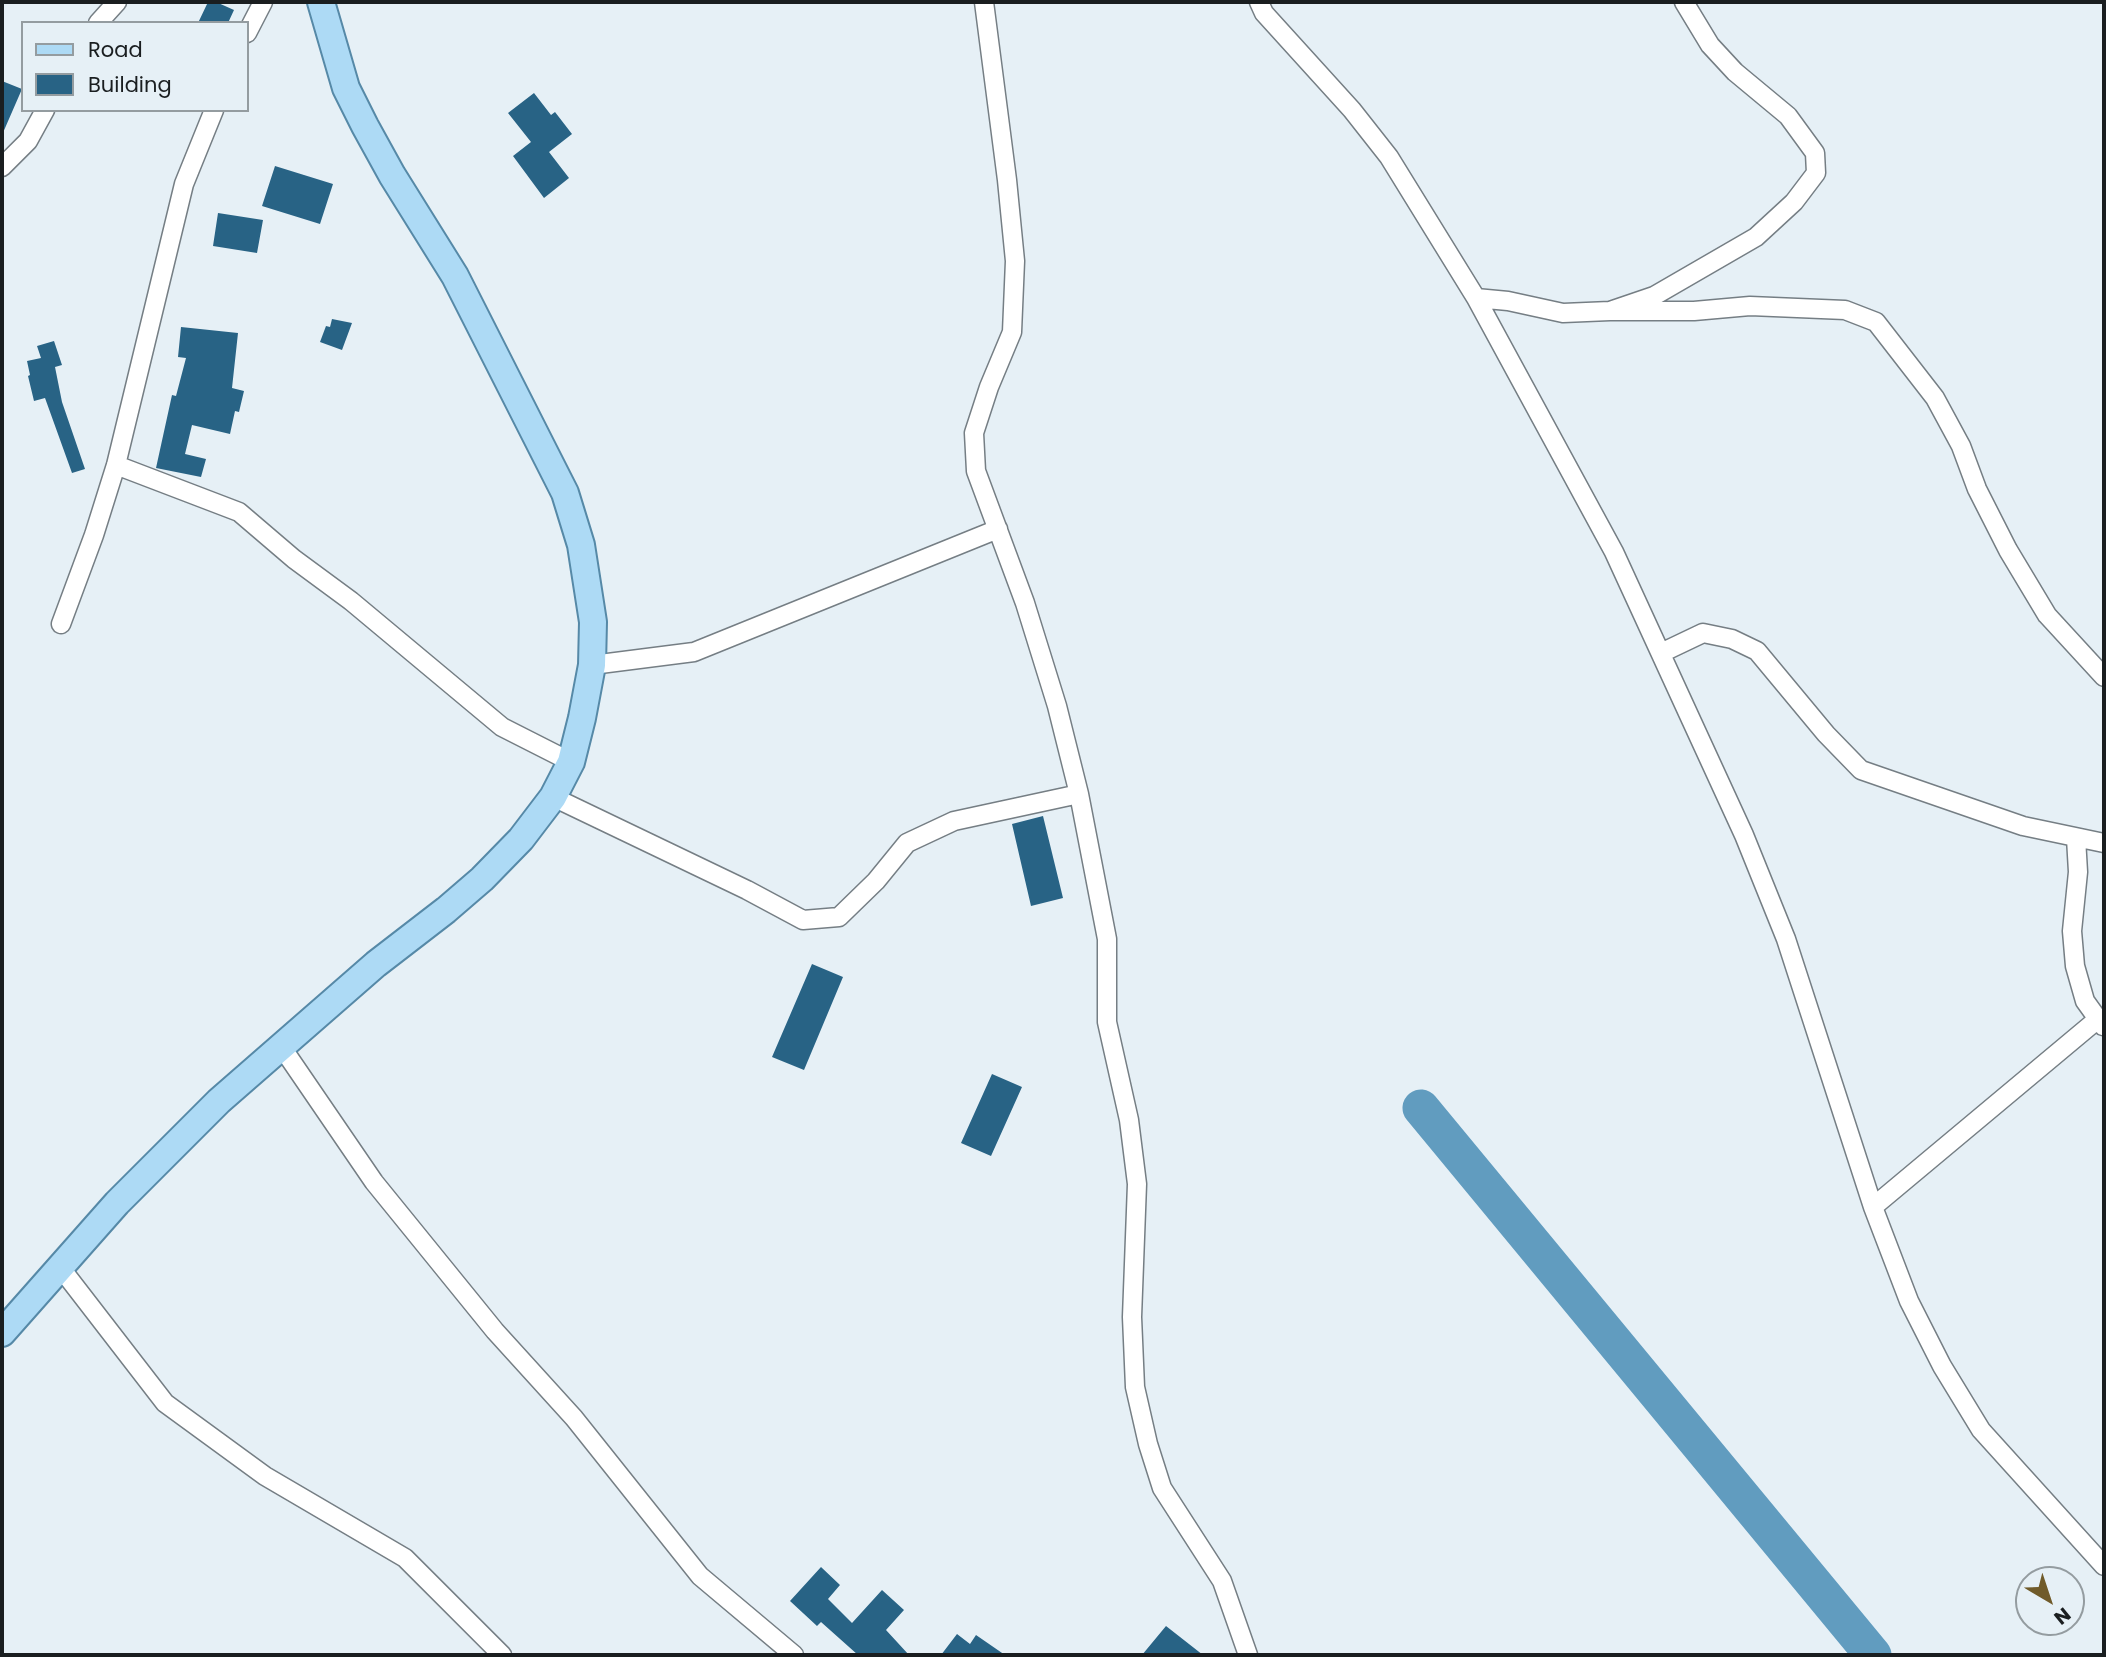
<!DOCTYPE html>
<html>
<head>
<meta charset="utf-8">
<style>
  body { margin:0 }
  #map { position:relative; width:2106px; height:1657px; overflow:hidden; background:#e6f0f6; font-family:Poppins,sans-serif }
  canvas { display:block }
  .frame { position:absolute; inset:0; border:4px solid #1a1e20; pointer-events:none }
  .legend { position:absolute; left:21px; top:21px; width:228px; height:91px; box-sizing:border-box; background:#e6f0f6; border:2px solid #949ca0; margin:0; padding:9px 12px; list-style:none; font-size:21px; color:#1a1e20 }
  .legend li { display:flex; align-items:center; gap:14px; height:35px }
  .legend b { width:35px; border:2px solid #949ca0 }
  .north { position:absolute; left:2015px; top:1566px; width:70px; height:70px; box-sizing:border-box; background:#e6f0f6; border:2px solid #949ca0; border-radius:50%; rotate:141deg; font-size:19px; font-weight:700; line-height:28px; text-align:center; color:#1a1e20 }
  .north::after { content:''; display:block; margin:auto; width:24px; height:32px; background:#705b2a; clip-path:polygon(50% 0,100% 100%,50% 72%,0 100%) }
</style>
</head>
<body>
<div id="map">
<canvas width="2106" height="1657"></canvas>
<div class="frame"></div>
<ul class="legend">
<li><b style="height:9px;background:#addaf5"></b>Road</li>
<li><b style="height:19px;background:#286385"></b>Building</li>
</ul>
<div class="north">N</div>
</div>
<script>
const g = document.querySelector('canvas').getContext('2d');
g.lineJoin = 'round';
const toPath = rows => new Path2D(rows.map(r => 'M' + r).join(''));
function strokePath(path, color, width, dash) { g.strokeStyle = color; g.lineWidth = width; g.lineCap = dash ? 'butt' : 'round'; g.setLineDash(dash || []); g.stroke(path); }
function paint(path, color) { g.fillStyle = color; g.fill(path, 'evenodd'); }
strokePath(toPath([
  [1421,1108,1873,1655]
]), '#619cbf', 37);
paint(toPath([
  [208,2,216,2,234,10,228,23,198,23],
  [2,81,22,89,2,135],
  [534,93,551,115,555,112,572,134,549,152,569,178,544,198,513,156,531,142,508,113],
  [275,166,333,184,320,224,262,206],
  [218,213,263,220,257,253,213,246],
  [332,319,352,323,342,350,320,342,326,326,330,327],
  [181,327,238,333,232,388,244,391,239,412,235,411,230,434,192,425,185,454,206,459,201,477,156,468,172,395,176,396,186,358,178,357],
  [54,341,62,365,55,367,62,402,85,469,72,473,45,398,34,401,28,376,30,375,27,361,41,358,37,346],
  [1043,816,1063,898,1031,906,1012,824],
  [812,964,843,977,804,1070,772,1057],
  [992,1074,1022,1087,991,1156,961,1143],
  [821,1567,840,1585,828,1599,852,1623,882,1590,904,1610,886,1630,909,1655,858,1655,821,1622,817,1626,790,1601],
  [1166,1626,1203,1655,1142,1655],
  [957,1634,970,1644,976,1635,1005,1655,941,1655]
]), '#286385');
const minor = toPath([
  [984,2,1007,180,1015,261,1012,332,989,387,974,433,976,471,1025,603,1057,706,1079,794,1107,939,1107,1022,1129,1120,1137,1184,1132,1317,1135,1387,1148,1444,1162,1488,1222,1581,1248,1655],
  [1259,2,1264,13,1352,110,1389,157,1476,298,1614,552,1744,835,1786,939,1873,1207,1909,1301,1942,1366,1981,1430,2104,1566],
  [98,23,117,2],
  [247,33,263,2],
  [2,167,28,141,45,110],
  [1476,298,1508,301,1563,313,1610,311,1654,296,1756,237,1794,202,1816,173,1815,153,1788,116,1735,72,1710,45,1684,2],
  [1610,311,1694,311,1750,306,1845,310,1876,322,1935,398,1961,446,1977,489,2008,550,2047,615,2104,677],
  [116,465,239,512,294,559,351,601,502,727,571,762],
  [61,624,94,535,116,465,184,184,214,110],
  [1661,653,1703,633,1732,639,1757,651,1826,734,1861,770,2023,826,2104,843],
  [592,665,694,652,998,529],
  [553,797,747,890,803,920,839,917,876,881,907,843,954,821,1079,794],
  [2076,838,2078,872,2072,931,2075,966,2085,1001,2103,1026],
  [281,1046,374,1182,495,1331,574,1418,700,1576,794,1655],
  [1873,1207,2098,1019],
  [60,1267,165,1403,265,1476,405,1558,502,1655]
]);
const primary = toPath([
  [2,1333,117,1203,219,1101,376,964,446,910,482,879,521,839,553,797,571,762,582,718,592,665,593,622,581,545,565,493,455,276,392,175,365,126,346,88,321,2]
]);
strokePath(minor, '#757e84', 21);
strokePath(primary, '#5689a7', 30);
strokePath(minor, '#fff', 18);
strokePath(primary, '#addaf5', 26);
</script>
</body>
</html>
